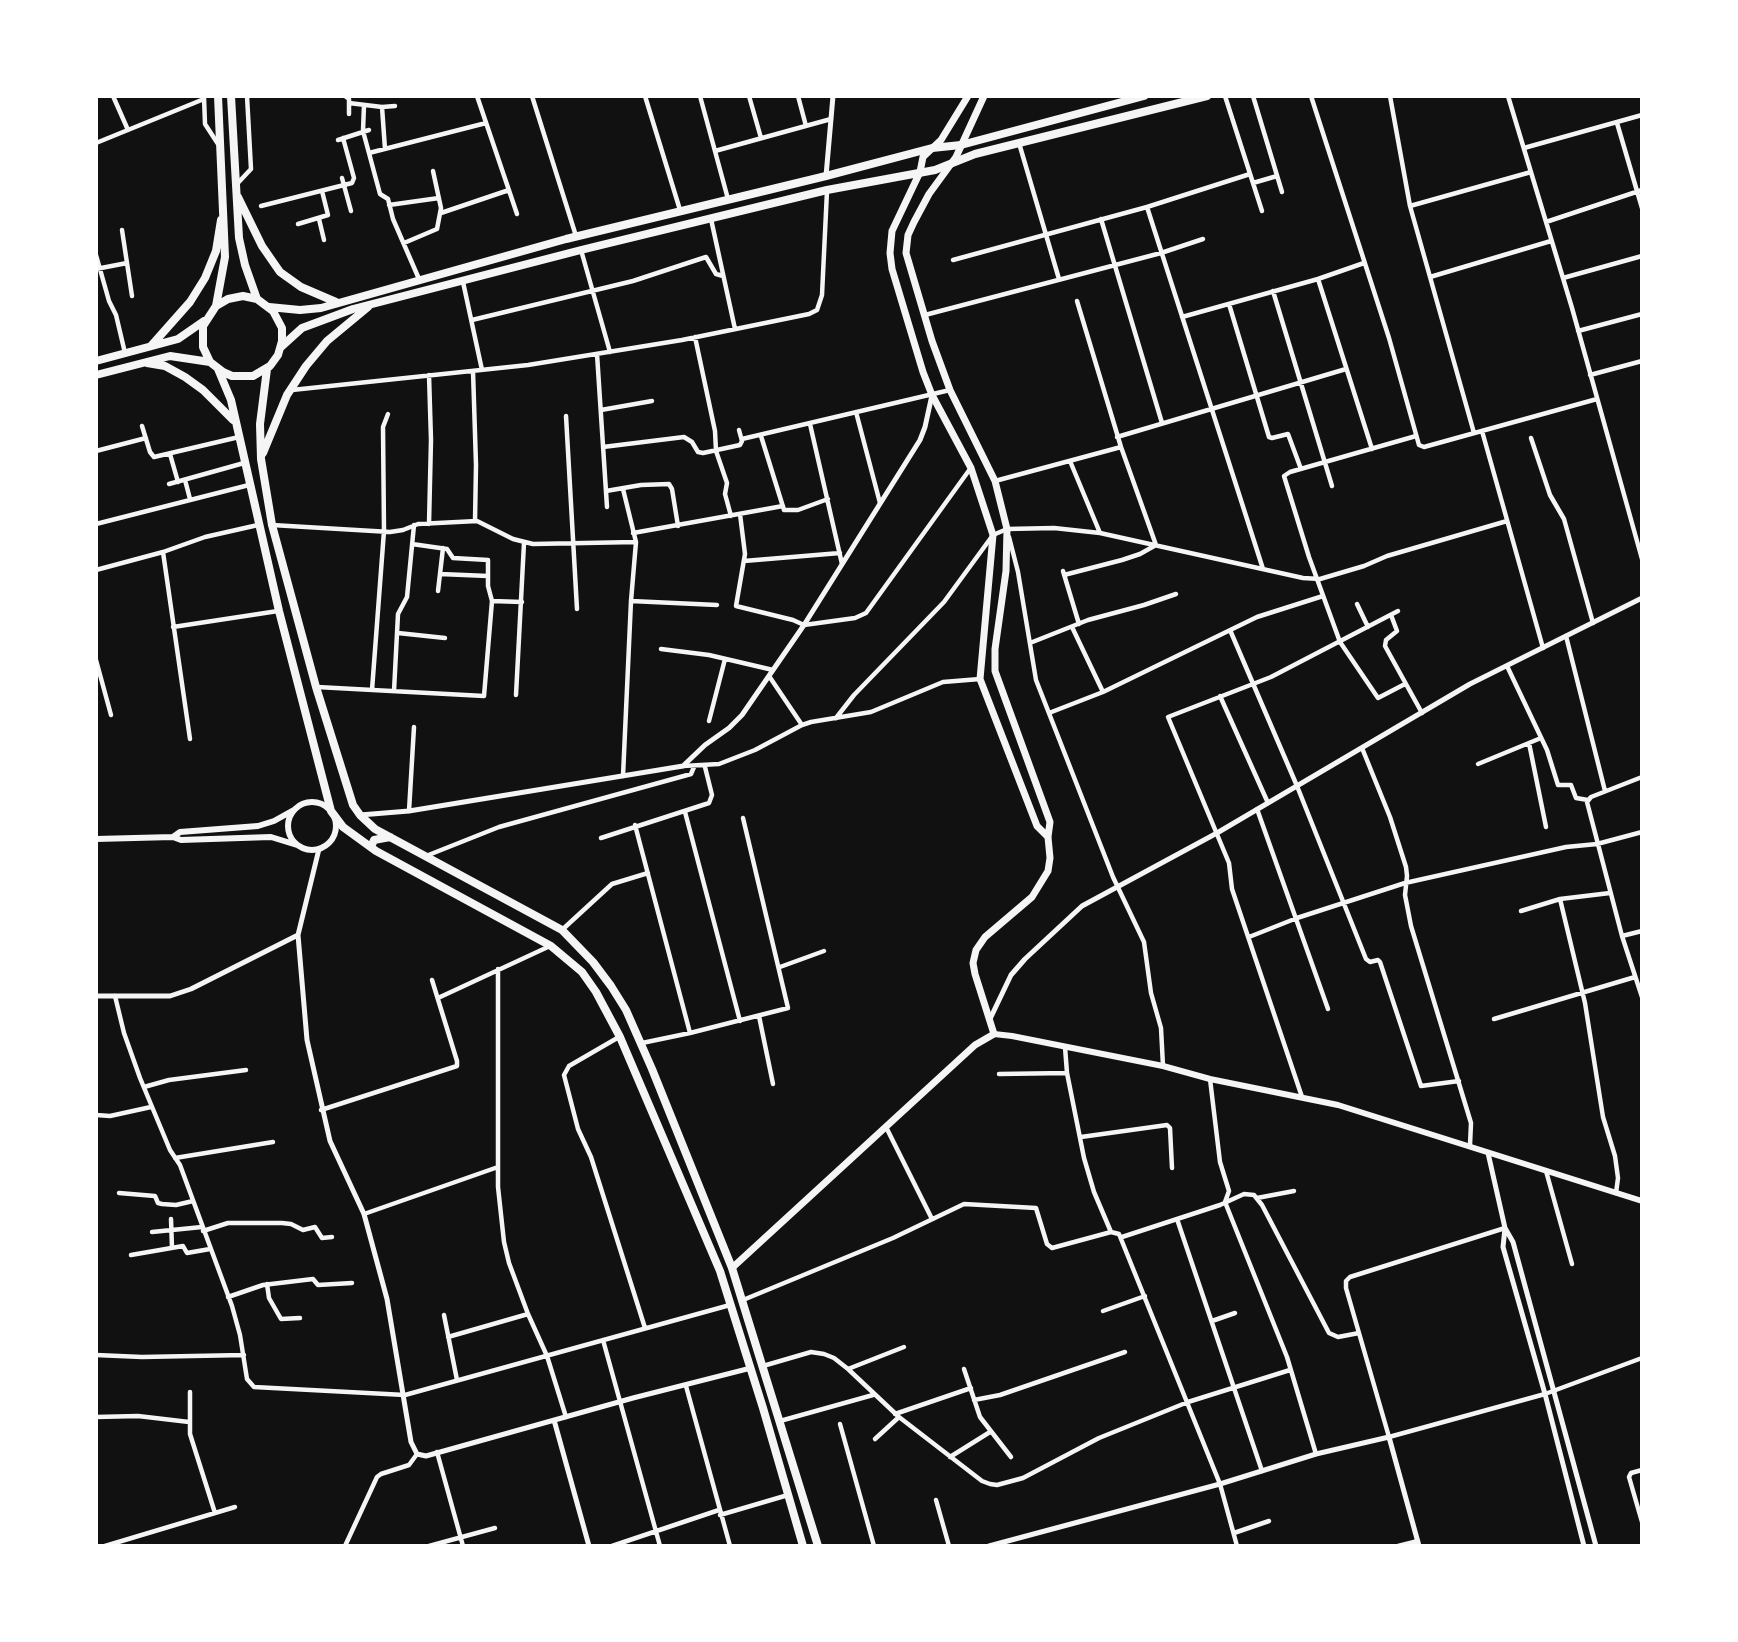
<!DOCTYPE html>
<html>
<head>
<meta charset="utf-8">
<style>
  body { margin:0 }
  #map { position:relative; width:1738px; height:1642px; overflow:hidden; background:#111; font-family:Manrope,sans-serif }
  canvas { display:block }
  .frame { position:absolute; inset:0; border:98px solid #fff; pointer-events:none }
</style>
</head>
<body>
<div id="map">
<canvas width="1738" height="1642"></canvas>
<div class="frame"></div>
</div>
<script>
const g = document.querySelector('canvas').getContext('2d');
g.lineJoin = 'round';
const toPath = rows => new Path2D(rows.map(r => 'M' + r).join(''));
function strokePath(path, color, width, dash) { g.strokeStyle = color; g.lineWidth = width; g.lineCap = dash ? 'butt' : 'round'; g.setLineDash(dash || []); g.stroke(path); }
strokePath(toPath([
  [113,96,128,130],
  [345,96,349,99,349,114],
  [477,96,517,214],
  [532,96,576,236],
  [645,96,680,210],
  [700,96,728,199],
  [749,96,761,138],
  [798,96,806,126],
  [1225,96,1262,211],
  [1253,96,1282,192],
  [1311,96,1389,338,1419,445,1424,447,1597,399],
  [1390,96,1410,206,1474,433],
  [1508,96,1572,308,1642,559],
  [204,97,205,124,218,144],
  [349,103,382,107,395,106],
  [364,105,363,131,380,194,388,199,393,219,419,279],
  [382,107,385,149],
  [1617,123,1642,208],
  [338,140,369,130],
  [96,143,204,99],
  [1019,143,1059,279],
  [1524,148,1642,115],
  [715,151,831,119],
  [369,153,486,123],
  [342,178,351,211],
  [1253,183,1277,176],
  [236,185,251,169,247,96],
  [389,205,439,198],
  [261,206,352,183,354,178,343,138],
  [1410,206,1531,172],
  [1147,207,1263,569],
  [441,213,509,190],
  [319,219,324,240],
  [711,219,735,329],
  [1101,219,1162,423],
  [1546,222,1642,190],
  [298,224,328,215,322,191],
  [122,230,132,296],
  [404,243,437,229,441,208,433,171],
  [581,250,610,352],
  [96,255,109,301,116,315,125,353],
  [953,260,1147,207,1250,174],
  [96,269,127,263],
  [1430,277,1551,241],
  [1563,278,1642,256],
  [1318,279,1372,449],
  [463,282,482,370],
  [1273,291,1332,486],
  [1229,304,1269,437,1272,438,1288,434,1301,469],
  [925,315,1161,253,1203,239],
  [1182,317,1318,279,1364,263],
  [472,320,633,281,706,257,716,274,723,276],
  [1578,331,1642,314],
  [695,337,715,431,716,451,727,483,725,494,731,516],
  [597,354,607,507],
  [473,371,476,465,475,521],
  [429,375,431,440,429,524],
  [1590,375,1642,361],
  [292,390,528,365,682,340,809,314,817,310,822,295,827,191],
  [601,410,652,401],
  [856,412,880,503],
  [566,416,577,609],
  [810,424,842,564],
  [142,426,150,452,154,457,239,437],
  [1482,431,1543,648],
  [761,436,784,510,798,510,828,499],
  [1117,437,1346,369],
  [1531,438,1550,495,1564,519,1593,623],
  [742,439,950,390],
  [603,447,684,437,692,442,698,452,703,453,740,445,742,441,739,430],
  [96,451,146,438],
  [170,454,178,482],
  [1070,461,1100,533],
  [185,480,190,499],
  [995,481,1121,447],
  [169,484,244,463],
  [606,491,641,485,669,484,672,489,678,526],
  [740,514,745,554,736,606,793,620,804,625,855,618,866,613,970,469],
  [96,524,249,485],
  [272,525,390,532,403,530,418,524,477,521,513,539,533,544,636,542],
  [633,533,783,506],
  [1009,537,1018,572,1036,680,1113,877,1144,942,1151,993,1161,1028,1163,1066],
  [163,552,190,739],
  [744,561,840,553],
  [96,570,163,552,205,537,258,525],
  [1063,571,1079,624],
  [440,574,488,576],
  [1064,575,1122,560,1140,554,1156,545,1121,447,1077,301],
  [438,591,443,548],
  [492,601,522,602],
  [631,601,717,605],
  [1357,604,1368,627],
  [1391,615,1397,631,1386,640,1385,646,1422,713],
  [173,627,278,611],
  [1072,627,1103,692],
  [1230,630,1297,786,1366,959,1370,962,1378,960,1380,962,1421,1086,1459,1081],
  [398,633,445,638],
  [1566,636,1605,791],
  [1030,643,1088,620,1144,605,1176,594],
  [661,649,709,655,773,670],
  [96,660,111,715],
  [1507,666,1547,750,1558,785,1571,785,1576,798,1588,800],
  [769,676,802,725,811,722,871,712,943,682,980,679],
  [1405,684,1378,698,1340,642,1309,557,1284,476,1290,472,1416,436],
  [317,687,484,696,492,601,488,586,488,560,453,558,447,549,412,544],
  [372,690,384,531,383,427,388,414],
  [394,691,398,614,407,597,414,525],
  [516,695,524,543],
  [1220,696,1268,803],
  [1049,713,1103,692,1257,617,1323,596],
  [836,718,854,695,944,602,993,535,1007,529,1054,528,1100,533,1303,578,1320,579,1364,566,1387,556,1507,521],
  [709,721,725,659],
  [1529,743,1546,827],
  [1362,748,1390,817,1406,867,1407,876,1405,895,1411,926,1471,1123,1470,1145],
  [1478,764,1541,738],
  [683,766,719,764,755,750,802,725],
  [623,776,631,601,636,542,623,489],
  [1642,777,1591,797,1587,802,1622,936,1642,997],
  [1257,809,1328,1009],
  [409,811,414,727],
  [685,812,740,1021],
  [635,825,690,1033],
  [601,838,709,803,712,795,705,767],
  [426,856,499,827,691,774,694,767],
  [1560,899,1585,1003,1603,1117,1615,1156,1618,1178,1616,1193],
  [1521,911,1560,899,1610,893],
  [563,929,612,884,648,873],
  [1622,936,1642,931],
  [1249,937,1297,918,1405,883,1566,847,1597,844,1642,832],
  [780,967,824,951],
  [498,969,498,1187,504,1242,509,1263,528,1314,547,1356,566,1417],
  [115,996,124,1033,140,1078,170,1150,180,1165,232,1306,240,1335,247,1379,254,1387,405,1395,730,1305],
  [438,998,550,946],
  [759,1016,773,1084],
  [1494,1019,1635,977],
  [619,1037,569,1066,564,1075,578,1129,591,1157,645,1328],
  [642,1043,690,1033,788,1008,743,818],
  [1065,1047,1067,1073,1084,1158,1094,1192,1111,1232],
  [999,1074,1067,1073],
  [1210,1079,1220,1162,1229,1191,1225,1202,1287,1357,1316,1454],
  [144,1087,169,1080,246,1070],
  [1302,1097,1232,889,1229,863,1168,717,1271,677,1398,611],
  [321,1110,457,1066,457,1061,432,980],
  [96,1115,110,1116,151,1107],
  [886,1127,932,1219],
  [1081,1137,1167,1125,1170,1128,1172,1168],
  [175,1158,273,1142],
  [1546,1171,1572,1264],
  [119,1193,155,1196,158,1203,162,1204,176,1205,193,1201],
  [1257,1198,1294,1191],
  [364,1214,498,1167],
  [171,1219,172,1248],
  [1177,1219,1262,1471],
  [1505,1228,1350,1277,1346,1281,1346,1288,1389,1437,1545,1394,1642,1358],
  [203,1231,228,1223,282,1223,291,1224,303,1230,315,1227,322,1238,332,1237],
  [152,1232,202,1227],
  [1122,1237,1220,1205,1244,1194,1254,1195,1262,1205,1329,1333,1338,1337,1359,1333],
  [131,1255,183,1246,187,1253,210,1249],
  [267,1284,269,1298,281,1319,300,1318],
  [228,1297,263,1285,313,1279,318,1285,352,1283],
  [743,1300,893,1238,964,1204,1036,1208,1047,1244,1052,1248,1111,1232,1119,1234,1220,1484,1237,1546],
  [1103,1311,1145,1296],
  [444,1315,457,1380],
  [1212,1321,1235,1313],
  [448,1337,528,1314],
  [603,1340,660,1546],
  [96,1355,142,1357,244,1355],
  [763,1366,811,1352,824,1354,834,1358,848,1369,899,1417,982,1481,990,1484,997,1485,1023,1478,1099,1438,1188,1402,1290,1370],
  [848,1369,904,1347],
  [964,1369,980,1417,1011,1457],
  [686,1386,730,1546],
  [190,1392,190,1434,215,1513],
  [974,1400,1000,1395,1125,1352],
  [895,1414,971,1388],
  [96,1417,138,1416,189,1422],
  [780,1421,873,1395],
  [840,1424,874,1546],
  [875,1439,899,1417],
  [437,1452,463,1546],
  [950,1457,990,1432],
  [1642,1470,1631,1473,1629,1477,1642,1522],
  [936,1500,949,1546],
  [720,1515,788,1495],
  [1234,1533,1269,1521],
  [105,1546,235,1507],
  [345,1546,377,1477,381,1474,409,1465,417,1454],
  [429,1546,495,1528],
  [612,1546,719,1510],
  [1398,1546,1418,1541]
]), '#f5f5f5', 4.5);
strokePath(toPath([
  [826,176,833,96],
  [360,815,409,811,683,766,705,745,729,728,742,715,804,625,920,440,925,427,932,395],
  [319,849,298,935,307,1040,330,1141,364,1214,387,1299,411,1442,417,1454,426,1456,633,1398,751,1368],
  [96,996,170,996,191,989,298,935],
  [990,1019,1011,975,1025,959,1082,906,1217,833,1470,684,1642,598],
  [1488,1153,1505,1228,1513,1242,1596,1546],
  [1505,1228,1503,1247,1545,1394,1584,1546],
  [554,1420,589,1546],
  [989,1546,1220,1484,1316,1454,1389,1437,1419,1546]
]), '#f5f5f5', 5);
strokePath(toPath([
  '288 826a24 24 0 1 1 48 0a24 24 0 1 1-48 0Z',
  [173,837,180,832,258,826,274,821,292,811],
  [96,839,173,837,181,840,271,837,297,845],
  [994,1034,1012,1036,1163,1066,1210,1079,1338,1105,1642,1201]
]), '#f5f5f5', 6);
strokePath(toPath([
  [968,96,941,140,923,157,920,172,892,231,890,253,892,269,923,372,932,395,971,468,993,535,980,679,1037,826,1048,837],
  [732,1268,975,1045,994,1034,975,974,973,963,976,950,985,937,1032,897,1048,871,1050,858,1048,837,1050,822,995,671,995,649,1006,571,1007,529,995,481,950,390,932,341,906,253,908,235,914,222,929,194,956,157,984,96]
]), '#f5f5f5', 7);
strokePath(toPath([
  [231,96,239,238,245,265,257,299],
  [238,197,262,246,280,272,301,287,336,302],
  [216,306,228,299,243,296,257,299,273,311,282,328,282,341,278,355,270,366,253,376,232,376,223,372,210,362,203,347,203,326,216,306,225,257,218,96],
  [269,307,300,310,321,308,566,239,826,176,932,148,961,145,1144,96],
  [151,346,190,302,205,278,216,251,221,220],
  [281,347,302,328,353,309,581,250,827,190,935,170,975,154,1207,96],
  [96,361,178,339,204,321],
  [147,363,165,366,185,377,203,390,233,420],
  [218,369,231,400,279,611,331,811,343,827,376,851,551,946,582,972,596,992,620,1037,720,1271,763,1408,803,1546],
  [267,369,260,424,261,459,272,525,316,687,353,805,360,815,375,829,562,930,593,962,611,986,626,1010,652,1069,732,1268,818,1546],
  [96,375,170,356,210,362],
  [263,453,287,395,306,366,327,341,368,307],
  [371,847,374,840,390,837]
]), '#f5f5f5', 8);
</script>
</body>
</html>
